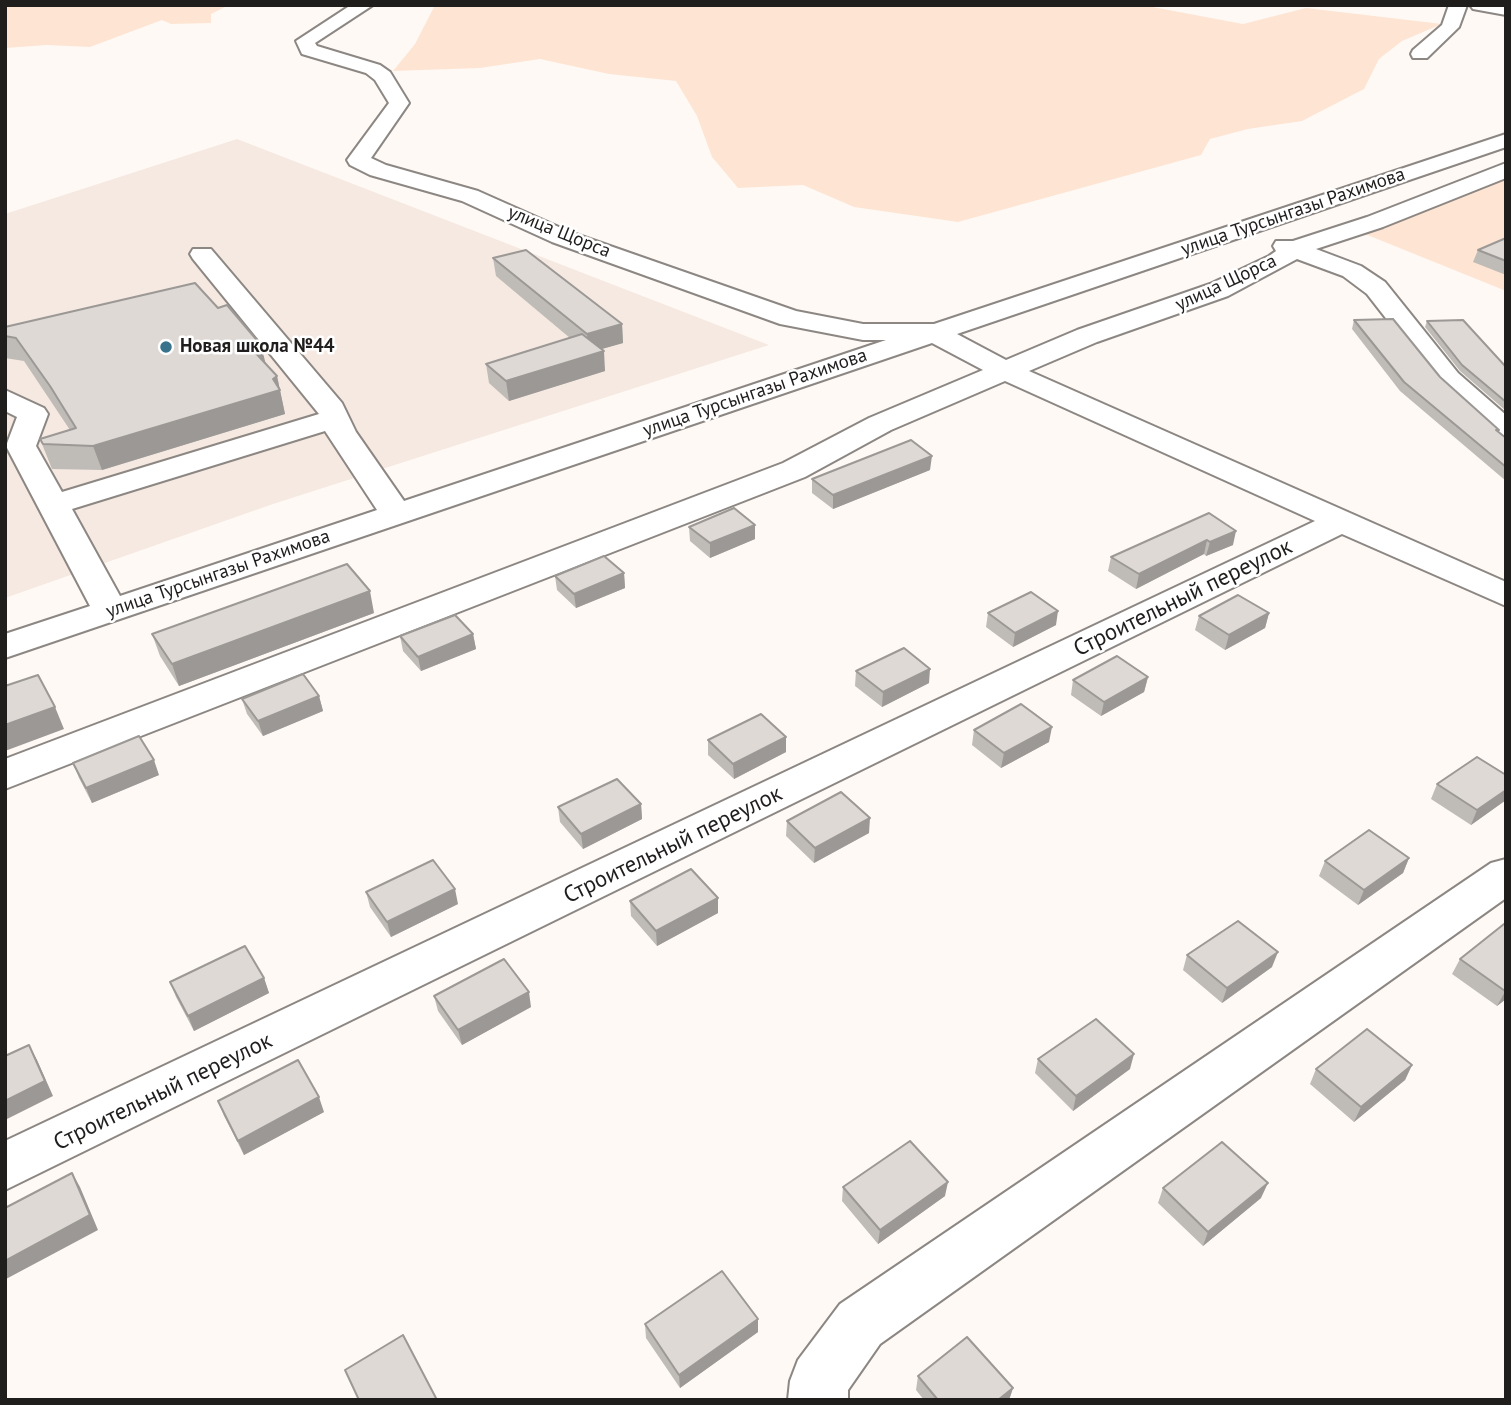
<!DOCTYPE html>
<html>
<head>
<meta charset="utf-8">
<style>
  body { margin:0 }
  #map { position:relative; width:1511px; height:1405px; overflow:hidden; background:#fff9f5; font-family:"PT Sans",sans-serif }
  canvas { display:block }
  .frame { position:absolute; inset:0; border:7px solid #201e1d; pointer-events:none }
</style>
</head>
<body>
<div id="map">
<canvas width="1511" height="1405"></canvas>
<div class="frame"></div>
</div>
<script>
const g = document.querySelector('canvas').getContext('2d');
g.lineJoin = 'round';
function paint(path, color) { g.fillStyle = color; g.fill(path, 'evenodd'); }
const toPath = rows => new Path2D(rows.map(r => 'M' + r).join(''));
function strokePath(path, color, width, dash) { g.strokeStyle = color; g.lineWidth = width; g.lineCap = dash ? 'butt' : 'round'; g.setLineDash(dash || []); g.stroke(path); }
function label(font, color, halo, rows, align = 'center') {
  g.font = font + ' "PT Sans",sans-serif'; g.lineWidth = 5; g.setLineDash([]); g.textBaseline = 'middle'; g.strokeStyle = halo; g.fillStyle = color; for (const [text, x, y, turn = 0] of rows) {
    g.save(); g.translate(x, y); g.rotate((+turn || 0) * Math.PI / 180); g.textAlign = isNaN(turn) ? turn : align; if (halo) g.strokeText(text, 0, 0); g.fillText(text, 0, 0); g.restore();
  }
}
paint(toPath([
  [237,139,769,345,273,504,5,598,5,214]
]), '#f6e9e1');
paint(toPath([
  [5,5,127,6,229,5,211,14,211,23,171,24,162,20,90,47,47,45,5,48],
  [435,5,1142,5,1243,24,1306,8,1442,24,1402,41,1379,59,1364,89,1302,121,1248,129,1210,139,1201,155,958,222,854,207,803,185,738,188,712,157,697,116,676,81,609,74,540,59,480,68,393,71,415,44],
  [1506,168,1506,291,1350,228]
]), '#fee5d3');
const minor = toPath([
  [351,5,373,5,315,43,317,46,380,65,390,72,409,103,371,158,386,165,478,191,570,232,796,311,863,324,934,324,1506,134,1506,147,957,334,1006,360,1077,330,1210,284,1269,256,1276,251,1273,246,1276,241,1293,241,1367,217,1506,163,1506,178,1383,227,1316,249,1361,266,1385,282,1458,373,1506,415,1506,440,1495,437,1438,385,1367,294,1343,276,1297,259,1228,296,1097,342,1029,371,1506,582,1506,606,1342,534,5,1190,5,1141,1315,521,1005,381,891,430,805,477,5,789,5,759,783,463,869,418,983,370,932,343,5,658,5,634,90,606,6,446,17,417,5,411,5,390,44,408,48,414,36,446,62,492,319,414,193,259,190,254,193,249,211,249,342,403,356,432,404,501,886,340,863,340,780,324,552,242,462,201,370,175,350,165,347,160,389,103,375,80,366,73,302,54,296,41,351,5],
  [325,431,377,510,120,596,72,509,325,431],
  [1449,5,1467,5,1459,27,1427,58,1413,58,1411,54,1413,50,1442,25,1449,5],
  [1470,5,1506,5,1506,15,1473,9,1470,5],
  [1506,859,1506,898,880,1344,848,1390,848,1400,788,1400,790,1381,798,1360,840,1304,1491,863,1506,859]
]);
strokePath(minor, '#8c8783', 4);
paint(minor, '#fff');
paint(toPath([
  [1506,238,1506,275,1473,262,1478,250],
  [493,258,622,324,623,343,601,349,605,371,509,401,489,383,486,364,570,338,496,276],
  [1354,320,1440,377,1499,430,1498,432,1506,438,1506,481,1400,391,1352,329],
  [1427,321,1506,367,1506,411,1460,371,1425,327],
  [5,327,266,364,277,376,285,414,102,470,52,469,40,439,70,430,24,361,5,358],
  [930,470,833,509,812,493,812,479],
  [1209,513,1233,545,1206,556,1204,554,1136,589,1108,571,1111,557],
  [689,527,755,539,710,558,690,541],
  [624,573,625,588,576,608,557,590,555,576],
  [374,613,179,686,160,656,152,634],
  [988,613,1056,625,1013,647,986,627],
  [1269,613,1265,628,1225,650,1195,630,1199,616],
  [473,634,476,649,421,671,403,651,400,636],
  [856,671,929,683,882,707,855,686],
  [1148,677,1144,692,1101,716,1071,695,1073,680],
  [319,696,323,711,263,736,247,714,242,699],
  [974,730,1049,742,1001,768,972,745],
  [708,740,786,752,734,779,708,755],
  [73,763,159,775,92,803,79,778],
  [1506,775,1506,800,1471,825,1431,799,1437,784],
  [641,804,642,819,583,849,560,822,558,807],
  [787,821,869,833,814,863,786,836],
  [1409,858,1403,873,1358,905,1319,876,1325,861],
  [366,892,458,904,391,937,370,907],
  [718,898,718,913,657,946,631,916,630,901],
  [1504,924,1506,999,1497,1006,1452,974,1460,959],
  [1187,955,1272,967,1222,1003,1183,970],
  [264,978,269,993,194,1031,176,997,170,982],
  [434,996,531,1007,462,1045,438,1011],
  [1038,1059,1130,1069,1073,1111,1035,1073],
  [1412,1065,1405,1080,1354,1122,1310,1084,1316,1069],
  [218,1101,324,1112,244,1155,224,1116],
  [843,1187,945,1196,878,1244,842,1201],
  [1163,1188,1261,1198,1203,1246,1158,1203],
  [758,1319,758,1332,680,1388,646,1338,645,1324],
  [918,1376,1013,1388,1009,1400,924,1400,916,1390]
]), '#bfbbb7');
paint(toPath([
  [622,324,623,343,588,353,587,334],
  [261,345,267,369,251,348],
  [604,351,605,371,509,401,506,381],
  [277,376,285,414,102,470,93,446,273,379],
  [932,456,930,470,833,509,833,495],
  [755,525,755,539,710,558,710,543],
  [1236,531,1233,545,1206,556,1210,542],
  [1207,540,1204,554,1136,589,1139,574],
  [624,573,625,588,576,608,574,594],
  [370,591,374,613,179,686,172,664],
  [1058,611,1056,625,1013,647,1015,633],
  [1269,613,1265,628,1225,650,1229,635],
  [473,634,476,649,421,671,418,657],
  [930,669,929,683,882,707,883,692],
  [1148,677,1144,692,1101,716,1104,702],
  [319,696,323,711,263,736,258,721],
  [55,707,64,729,5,751,5,725],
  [1052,727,1049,742,1001,768,1004,753],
  [786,737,786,752,734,779,733,764],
  [154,760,159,775,92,803,86,788],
  [1506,790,1506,800,1471,825,1477,810],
  [641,804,642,819,583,849,581,834],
  [870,818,869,833,814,863,815,848],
  [1409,858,1403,873,1358,905,1364,890],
  [455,889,458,904,391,937,387,922],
  [718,898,718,913,657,946,656,931],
  [1278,952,1272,967,1222,1003,1227,988],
  [264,978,269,993,194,1031,188,1016],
  [1506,990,1506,999,1497,1006],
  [529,992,531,1007,462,1045,458,1030],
  [29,1045,37,1060,53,1096,5,1120,5,1101],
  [1134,1054,1130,1069,1073,1111,1076,1096],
  [1412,1065,1405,1080,1354,1122,1361,1107],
  [319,1097,324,1112,244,1155,238,1141],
  [72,1173,80,1187,98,1230,6,1279,5,1278,5,1261],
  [948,1182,945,1196,878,1244,880,1230],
  [1268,1183,1261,1198,1203,1246,1208,1232],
  [758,1319,758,1332,680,1388,679,1375],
  [1013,1388,1009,1400,998,1400]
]), '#9b9895');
const building = toPath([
  [1506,238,1506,261,1478,250,1506,238],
  [526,250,622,324,587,334,493,258,526,250],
  [195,283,218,308,227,305,261,345,251,348,277,376,273,379,280,390,93,446,43,444,40,439,76,428,50,386,16,338,5,336,5,327,195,283],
  [1393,319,1440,377,1499,430,1496,430,1506,438,1506,467,1404,382,1354,320,1393,319],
  [1463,320,1506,367,1506,402,1462,365,1427,321,1463,320],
  [582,334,604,351,506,381,486,364,582,334],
  [911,440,932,456,833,495,812,479,911,440],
  [734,508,755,525,710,543,689,527,734,508],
  [1209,513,1236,531,1210,542,1207,540,1139,574,1111,557,1209,513],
  [604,556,624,573,574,594,555,576,604,556],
  [347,564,370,591,172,664,152,634,347,564],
  [1031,592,1058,611,1015,633,988,613,1031,592],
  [1238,595,1269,613,1229,635,1199,616,1238,595],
  [455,615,473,634,418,657,400,636,455,615],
  [904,648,930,669,883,692,856,671,904,648],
  [1117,656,1148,677,1104,702,1073,680,1117,656],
  [303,674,319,696,258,721,242,699,303,674],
  [38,675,55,707,5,725,5,686,38,675],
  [1021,704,1052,727,1004,753,974,730,1021,704],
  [761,714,786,737,733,764,708,740,761,714],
  [139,736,154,760,86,788,73,763,139,736],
  [1477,757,1506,775,1506,790,1477,810,1437,784,1477,757],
  [617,779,641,804,581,834,558,807,617,779],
  [841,792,870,818,815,848,787,821,841,792],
  [1369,830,1409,858,1364,890,1325,861,1369,830],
  [433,860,455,889,387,922,366,892,433,860],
  [691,869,718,898,656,931,630,901,691,869],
  [1238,921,1278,952,1227,988,1187,955,1238,921],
  [1504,924,1506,925,1505,991,1460,959,1504,924],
  [245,946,264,978,188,1016,170,982,245,946],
  [504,959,529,992,458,1030,434,996,504,959],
  [1096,1019,1134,1054,1076,1096,1038,1059,1096,1019],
  [1367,1029,1412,1065,1361,1107,1316,1069,1367,1029],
  [29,1045,45,1081,5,1101,5,1056,29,1045],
  [298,1060,319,1097,238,1141,218,1101,298,1060],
  [910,1141,948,1182,880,1230,843,1187,910,1141],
  [1222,1142,1268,1183,1208,1232,1163,1188,1222,1142],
  [72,1173,90,1215,5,1261,5,1208,72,1173],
  [722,1271,758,1319,679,1375,645,1324,722,1271],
  [403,1335,437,1400,359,1400,345,1370,403,1335],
  [967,1337,1013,1388,998,1400,938,1400,918,1376,967,1337]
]);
paint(building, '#ded9d5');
strokePath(building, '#9b9895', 2);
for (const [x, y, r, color] of [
  [166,347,7,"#38728b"]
]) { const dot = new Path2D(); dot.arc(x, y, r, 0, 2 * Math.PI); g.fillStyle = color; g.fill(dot); strokePath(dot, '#fff', 2.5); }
label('19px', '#201e1d', '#fff', [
  ["улица Турсынгазы Рахимова",1293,212,-19],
  ["улица Щорса",559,232,22],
  ["улица Щорса",1226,283,-25],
  ["улица Турсынгазы Рахимова",755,393,-19],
  ["улица Турсынгазы Рахимова",218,574,-19]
]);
label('bold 19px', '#201e1d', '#fff', [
  ["Новая школа №44",180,347]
], 'left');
label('23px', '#201e1d', '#fff', [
  ["Строительный переулок",1183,598,-26],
  ["Строительный переулок",673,845,-26],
  ["Строительный переулок",163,1092,-26]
]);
</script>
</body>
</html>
